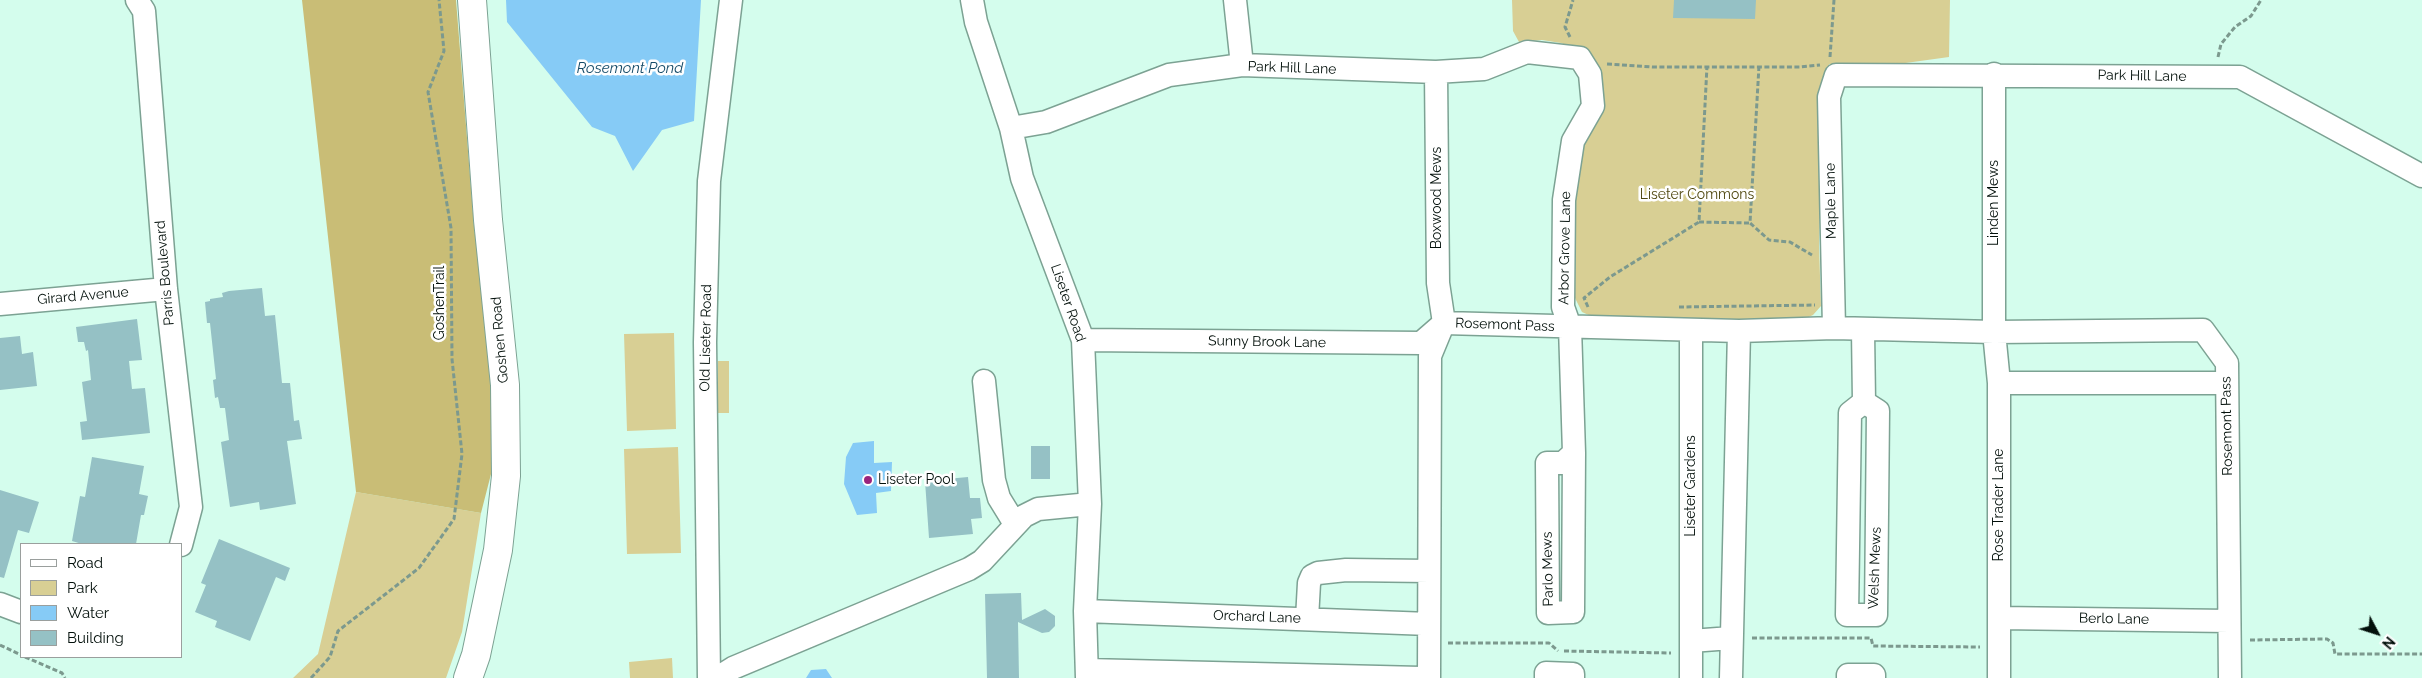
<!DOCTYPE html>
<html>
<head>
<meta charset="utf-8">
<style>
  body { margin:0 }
  #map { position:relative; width:2422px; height:678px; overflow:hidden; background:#d4fded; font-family:Raleway,sans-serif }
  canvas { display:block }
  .legend { position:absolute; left:20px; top:543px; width:162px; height:115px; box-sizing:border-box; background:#fff; border:1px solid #9a9f9d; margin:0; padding:6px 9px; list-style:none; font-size:15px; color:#03100b }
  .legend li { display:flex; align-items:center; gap:10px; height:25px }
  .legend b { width:25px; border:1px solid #9a9f9d }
  .north { position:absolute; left:2352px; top:608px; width:50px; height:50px; -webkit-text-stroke:4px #fff; paint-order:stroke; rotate:130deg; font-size:14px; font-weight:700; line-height:20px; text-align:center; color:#03100b }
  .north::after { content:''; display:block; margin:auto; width:18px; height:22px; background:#03100b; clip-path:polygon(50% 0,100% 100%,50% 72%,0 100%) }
</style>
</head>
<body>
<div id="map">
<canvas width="2422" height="678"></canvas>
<ul class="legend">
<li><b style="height:6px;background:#fff"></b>Road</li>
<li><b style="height:14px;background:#d8cf94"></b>Park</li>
<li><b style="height:14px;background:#86cbf6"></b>Water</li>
<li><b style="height:14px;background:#95c1c5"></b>Building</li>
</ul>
<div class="north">N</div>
</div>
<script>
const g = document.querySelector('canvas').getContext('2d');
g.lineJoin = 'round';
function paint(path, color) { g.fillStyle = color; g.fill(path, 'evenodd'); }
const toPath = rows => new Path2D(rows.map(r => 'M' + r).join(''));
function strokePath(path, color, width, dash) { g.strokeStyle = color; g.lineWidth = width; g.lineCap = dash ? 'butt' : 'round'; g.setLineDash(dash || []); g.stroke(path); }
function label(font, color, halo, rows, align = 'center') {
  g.font = font + ' Raleway,sans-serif'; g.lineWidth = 5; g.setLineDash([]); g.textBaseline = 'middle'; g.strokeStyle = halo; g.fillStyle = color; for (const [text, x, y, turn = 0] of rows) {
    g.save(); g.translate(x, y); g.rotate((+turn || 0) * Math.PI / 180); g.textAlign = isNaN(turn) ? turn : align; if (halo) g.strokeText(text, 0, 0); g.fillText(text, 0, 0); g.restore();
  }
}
paint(toPath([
  [1512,0,1950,0,1949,57,1862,69,1829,64,1821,160,1819,246,1821,306,1813,315,1802,320,1593,317,1582,312,1575,298,1576,171,1577,155,1602,111,1584,52,1561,43,1542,40,1519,42,1513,31],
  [674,333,676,429,627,431,624,334],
  [718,361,729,361,729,413,718,413],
  [678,447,681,553,627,554,624,449],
  [356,492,481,513,462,632,446,678,293,678,318,654],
  [672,658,673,678,630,678,629,662]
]), '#d8cf94');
paint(toPath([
  [302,0,456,0,474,226,499,443,481,513,356,492]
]), '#c9bd76');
paint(toPath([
  [506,0,701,0,694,121,662,130,633,171,615,136,592,127,507,22],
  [874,441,874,463,892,462,891,491,876,493,877,513,857,515,844,484,846,457,853,443],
  [826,669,832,678,806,678,811,670]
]), '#86cbf6');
paint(toPath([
  [1674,0,1756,0,1755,19,1673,18],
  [262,288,265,316,275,315,282,383,290,383,294,421,299,420,302,439,287,441,296,504,260,510,259,502,230,507,221,442,229,440,225,408,220,408,218,397,215,398,213,380,216,379,210,323,207,323,205,302,210,301,210,299,223,297,222,293,229,291],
  [137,319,142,360,129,361,132,389,145,388,150,433,82,440,80,422,87,421,82,382,91,380,88,350,86,351,84,342,78,342,76,327],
  [20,336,22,354,33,352,37,386,0,390,0,338],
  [1031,446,1050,446,1050,479,1031,479],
  [92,457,144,466,139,494,148,496,144,515,141,515,136,544,82,544,72,541,80,496,85,497],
  [968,477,970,498,980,498,982,518,971,519,973,534,929,538,925,481],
  [0,490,39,502,29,533,18,530,4,578,0,577],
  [219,539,290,568,285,581,276,577,250,641,215,627,217,621,195,612,206,585,201,583],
  [1021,593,1022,620,1045,609,1055,616,1055,626,1049,632,1042,633,1018,622,1019,678,987,678,985,594]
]), '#95c1c5');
const minor = toPath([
  [137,0,144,11,166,289,191,507,181,545],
  [972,0,976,22,1011,128,1022,178,1083,340,1090,504,1085,611,1087,678],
  [1235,0,1242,65],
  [1436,72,1438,283,1444,323],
  [1994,74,1994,332,1999,383,1999,678],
  [1011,128,1046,122,1169,75,1242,65,1436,72,1484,69,1527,52,1580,58,1590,74,1593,106,1573,141,1564,200,1563,307,1570,327,1574,453,1573,612,1548,613,1547,463,1563,463,1574,453],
  [0,304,166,289],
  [1444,323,1739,331,1834,328,1994,332,2203,330,2227,363,2230,678],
  [1834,328,1829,97,1836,75,2240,77,2422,176],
  [1863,330,1864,402],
  [1083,340,1421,343,1444,323],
  [984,381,994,480,999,498,1015,524],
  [1999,383,2227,383],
  [1864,402,1878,411,1876,615,1847,615,1850,413,1864,402],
  [0,604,21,612],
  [1085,611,1429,624],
  [1999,618,2229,621],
  [1307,619,1309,583,1312,576,1318,573,1346,570,1429,571],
  [1691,641,1731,638],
  [1087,670,1421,678],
  [709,678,705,342,709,181,731,0],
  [717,678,733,668,969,569,982,561,1024,516,1038,509,1090,504],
  [1429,678,1430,356,1442,327],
  [1546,678,1546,673,1573,674,1573,678],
  [1691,678,1691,330],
  [1731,678,1739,331],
  [1848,678,1848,675,1874,675,1874,678]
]);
const major = toPath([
  [468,678,476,655,498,550,506,476,505,385,488,220,472,0]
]);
strokePath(minor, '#7ca293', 25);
strokePath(major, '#7ca293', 30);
strokePath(toPath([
  [1570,37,1565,27,1573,0],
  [1830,57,1834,0],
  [2218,57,2221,44,2235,27,2251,16,2261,0],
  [1607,64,1652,67,1800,67,1820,65],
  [1759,66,1750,223,1769,240,1790,242,1812,255],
  [1699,222,1750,223],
  [1588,307,1584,298,1610,277,1699,222,1707,66],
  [1679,307,1815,305],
  [1752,638,1871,638,1873,646,1980,647],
  [2250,640,2327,639,2333,643,2335,654,2422,654],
  [1448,643,1549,643,1558,651],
  [0,645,21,655],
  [1564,651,1671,653],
  [25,657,62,673,65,678],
  [311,678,330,657,338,631,419,568,454,519,462,454,452,359,451,228,428,92,444,51,439,0]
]), '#7c998e', 3, [5, 2.5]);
strokePath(minor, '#fff', 22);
strokePath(major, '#fff', 28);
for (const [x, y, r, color] of [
  [868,480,5,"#9a247e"]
]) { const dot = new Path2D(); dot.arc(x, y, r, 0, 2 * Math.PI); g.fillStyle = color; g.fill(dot); strokePath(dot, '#fff', 2); }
label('14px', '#03100b', '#fff', [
  ["Park Hill Lane",1292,68,2],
  ["Park Hill Lane",2142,76,1],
  ["Boxwood Mews",1437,198,-90],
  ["Maple Lane",1831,201,-91],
  ["Linden Mews",1994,203,-90],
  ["Arbor Grove Lane",1565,248,-89],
  ["Parris Boulevard",165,273,-95],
  ["Girard Avenue",83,296,-5],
  ["GoshenTrail",440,303,-90],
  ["Liseter Road",1068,303,71],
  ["Rosemont Pass",1505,325,2],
  ["Old Liseter Road",706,338,-89],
  ["Goshen Road",500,340,-95],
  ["Sunny Brook Lane",1267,342,1],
  ["Rosemont Pass",2227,426,-91],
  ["Liseter Gardens",1691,486,-90],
  ["Rose Trader Lane",1999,505,-90],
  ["Welsh Mews",1875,568,-88],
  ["Parlo Mews",1548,569,-91],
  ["Orchard Lane",1257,617,2],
  ["Berlo Lane",2114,619,1]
]);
label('14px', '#504810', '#fff', [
  ["Liseter Commons",1697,195]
]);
label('14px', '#03100b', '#fff', [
  ["Liseter Pool",878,480]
], 'left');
label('italic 15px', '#154b68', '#fff', [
  ["Rosemont Pond",630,68]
]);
</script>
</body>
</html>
